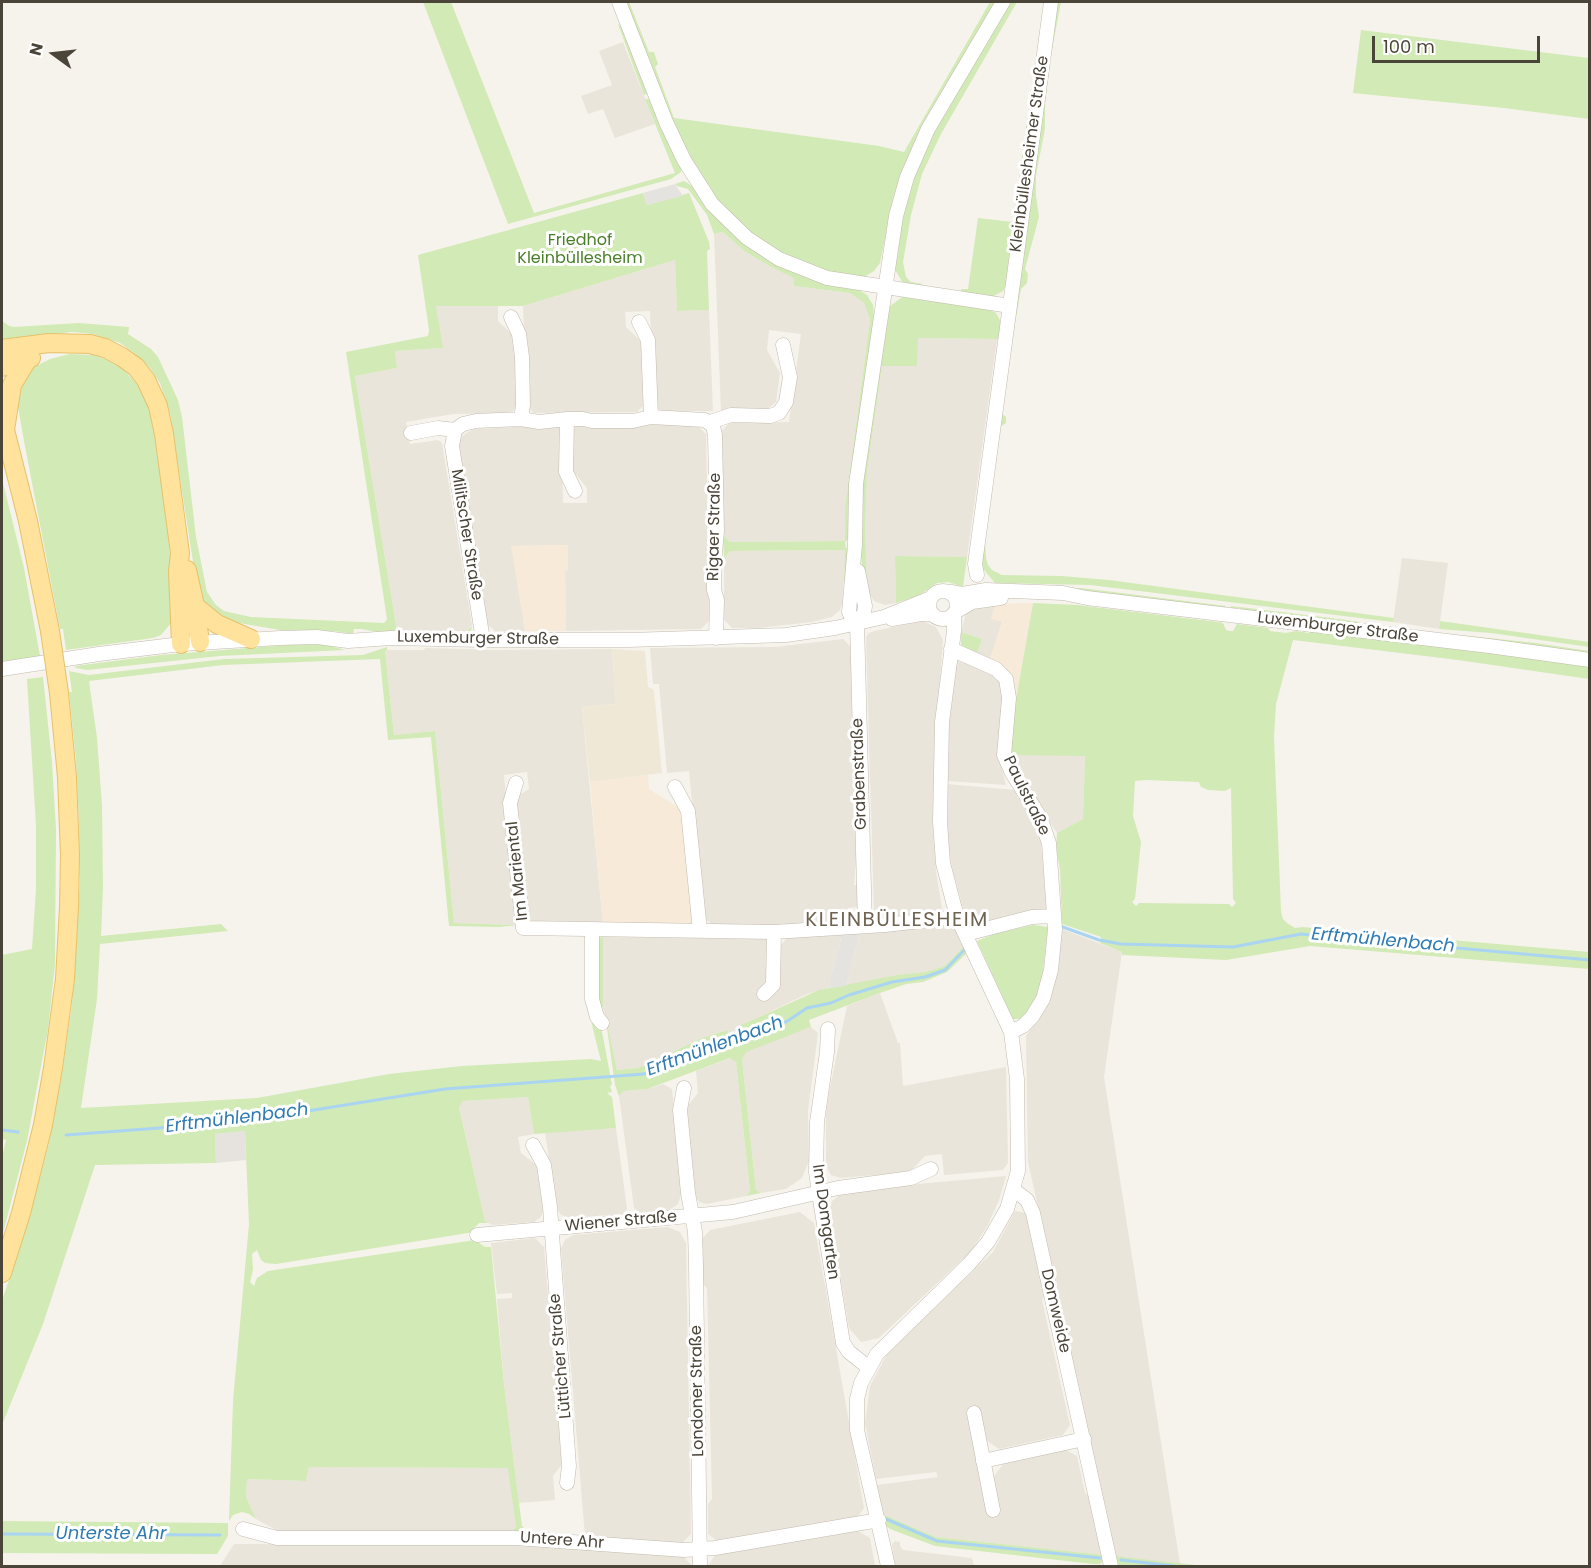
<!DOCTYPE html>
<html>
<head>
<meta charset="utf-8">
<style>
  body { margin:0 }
  #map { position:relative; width:1591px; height:1568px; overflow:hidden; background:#f6f3ec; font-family:Poppins,sans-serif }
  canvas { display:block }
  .frame { position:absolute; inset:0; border:3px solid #4b4439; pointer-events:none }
  .north { position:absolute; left:24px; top:24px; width:60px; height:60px; -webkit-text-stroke:4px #fff; paint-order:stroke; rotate:285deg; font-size:16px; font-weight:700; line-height:24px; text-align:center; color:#4b4439 }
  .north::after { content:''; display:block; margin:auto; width:21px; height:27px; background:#4b4439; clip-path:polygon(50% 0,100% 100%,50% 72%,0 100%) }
  .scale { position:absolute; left:1372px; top:36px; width:168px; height:27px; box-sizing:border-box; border:3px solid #4b4439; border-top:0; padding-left:8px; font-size:18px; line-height:21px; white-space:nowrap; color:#4b4439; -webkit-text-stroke:4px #fff; paint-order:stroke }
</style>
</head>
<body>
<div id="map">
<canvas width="1591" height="1568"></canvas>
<div class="frame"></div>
<div class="north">N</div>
<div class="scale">100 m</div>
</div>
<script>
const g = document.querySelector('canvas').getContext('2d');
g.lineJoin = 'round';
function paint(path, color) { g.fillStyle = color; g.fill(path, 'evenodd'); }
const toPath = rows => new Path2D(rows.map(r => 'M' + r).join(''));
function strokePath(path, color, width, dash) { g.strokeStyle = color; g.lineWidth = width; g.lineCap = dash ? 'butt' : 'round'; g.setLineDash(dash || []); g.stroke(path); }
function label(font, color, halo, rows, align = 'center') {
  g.font = font + ' Poppins,sans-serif'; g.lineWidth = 6; g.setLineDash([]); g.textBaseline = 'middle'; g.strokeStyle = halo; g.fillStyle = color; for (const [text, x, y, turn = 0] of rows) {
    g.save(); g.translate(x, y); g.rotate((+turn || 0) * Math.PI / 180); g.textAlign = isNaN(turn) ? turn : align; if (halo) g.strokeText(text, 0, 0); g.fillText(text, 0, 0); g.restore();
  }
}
paint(toPath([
  [623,42,655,124,615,138,603,109,588,114,581,96,612,85,599,51],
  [723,232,744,251,771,267,795,278,795,286,850,293,864,303,870,320,845,507,845,541,730,542,720,533,719,434,729,423,789,422,801,334,769,330,767,350,780,373,776,402,767,410,721,411,714,234],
  [675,260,677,311,709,310,713,411,661,411,654,405,650,311,625,312,626,327,641,341,644,405,637,412,534,413,527,407,523,306],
  [436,306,498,306,498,321,514,336,517,407,510,413,453,414,406,422,410,444,438,440,442,443,472,625,466,632,397,631,355,376,397,368,395,351,442,348],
  [917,338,997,339,967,557,895,556,896,603,885,605,874,601,869,593,867,584,865,528,867,472,882,365],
  [696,424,706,434,709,621,701,629,566,631,565,571,568,571,568,545,512,546,525,631,496,632,487,624,458,447,462,436,473,429,557,425,562,430,563,503,587,503,587,488,573,471,572,431,577,425],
  [846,550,842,604,840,610,832,617,812,622,758,628,732,628,724,620,724,558,730,551],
  [1402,558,1448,563,1439,629,1393,622],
  [995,604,1002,622,990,659,977,654,982,639,961,632,966,613,975,608],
  [923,621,936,627,943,640,936,730,933,809,936,872,943,914,883,921,874,914,866,637,869,633,874,631],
  [843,639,851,647,856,862,854,885,857,885,858,907,848,908,849,920,777,926,713,925,703,917,689,771,667,773,659,684,653,684,650,648,775,647],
  [425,648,492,650,612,649,616,704,582,707,603,924,536,925,525,915,514,805,519,795,529,789,527,772,504,775,518,925,454,923,435,731,394,735,385,650,424,650],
  [957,661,965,663,997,676,1002,683,1004,712,999,757,1006,785,947,781,948,732,950,699],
  [1009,755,1085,755,1083,819,1057,833,1018,774],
  [947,784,1016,790,1030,810,1040,833,1048,913,971,927,966,919,952,867,948,844],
  [949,924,959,933,965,945,945,966,925,972,897,975,846,986,860,931],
  [1062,929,1122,952,1104,1077,1180,1564,1115,1557,1028,1162,1026,1036,1043,1010,1056,977],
  [836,933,841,939,828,988,807,994,740,1026,741,1033,729,1038,726,1030,702,1038,638,1068,617,1070,602,1004,603,937,768,939,767,999,778,948,788,937],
  [880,993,898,1043,900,1043,903,1086,1006,1067,1008,1163,1003,1170,944,1175,942,1154,925,1156,910,1172,840,1178,831,1175,826,1166,826,1115,829,1092,847,1006],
  [811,1027,818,1033,808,1111,809,1161,802,1178,786,1189,761,1193,756,1190,742,1059,746,1051],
  [731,1058,736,1062,750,1191,746,1196,707,1204,699,1202,694,1194,685,1109,698,1093,696,1071],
  [663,1084,672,1089,682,1192,678,1204,668,1211,640,1213,634,1208,619,1096,624,1091,647,1089],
  [528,1097,534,1134,518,1137,521,1153,539,1167,545,1207,541,1217,534,1222,492,1225,485,1221,459,1106,463,1101],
  [616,1128,627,1209,623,1214,571,1218,561,1215,556,1207,545,1132],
  [1006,1176,999,1200,987,1227,970,1252,879,1338,861,1342,849,1328,829,1210,832,1201,840,1195,874,1188],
  [1015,1211,1027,1213,1045,1295,1042,1300,1070,1425,1063,1435,999,1449,986,1440,979,1408,968,1410,989,1514,1000,1512,993,1478,1003,1464,1066,1450,1077,1456,1085,1493,1090,1497,1103,1555,936,1537,882,1514,877,1485,938,1477,936,1472,876,1479,865,1423,870,1386,888,1352,993,1252],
  [800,1212,814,1223,864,1508,857,1518,717,1541,708,1534,708,1504,712,1499,707,1288,703,1284,702,1239,710,1230],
  [668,1227,680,1232,686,1243,691,1534,682,1543,585,1536,561,1249,565,1240,573,1235],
  [535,1238,544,1247,562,1464,553,1476,555,1500,519,1503,504,1384,497,1299,512,1298,512,1293,497,1294,491,1243],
  [309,1467,509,1468,516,1527,512,1531,278,1531,256,1519,246,1497,247,1479,306,1481],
  [858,1531,870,1538,875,1566,708,1566,715,1555],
  [895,1541,900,1542,900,1546,903,1550,972,1558,974,1566,895,1566,892,1544],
  [234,1544,528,1545,683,1556,692,1566,220,1566]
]), '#eae5da');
paint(toPath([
  [568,545,568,571,565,571,566,631,525,631,511,546],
  [1033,603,1014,710,1010,674,1003,666,990,659,1002,622,991,619,995,604],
  [648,775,649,789,684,811,695,920,691,925,603,924,590,782]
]), '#f7ead8');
paint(toPath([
  [245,1131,246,1160,216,1163,215,1134]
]), '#e6e2dd');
paint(toPath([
  [612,649,645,651,648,687,654,690,662,773,590,782,582,707,616,704]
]), '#efe8d6');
paint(toPath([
  [423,2,451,2,534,213,675,173,645,99,651,99,681,167,681,172,671,179,508,224],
  [625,2,629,2,649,52,654,52,658,64,655,67,674,118,879,146,904,152,990,2,997,2,890,215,880,263,874,271,862,278,830,273,795,260,757,239,720,205,698,174,674,126],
  [1010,2,1017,2,941,134,922,174,911,215,903,262,906,277,911,282,923,284,920,286,903,283,894,268,898,234,910,185,926,146],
  [1044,2,1047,2,1008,282,1003,291,992,297,961,293,961,289,968,289,978,218,1013,222],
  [1056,2,1061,2,1051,55,1045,104,1045,129,1036,175,1036,196,1039,217,1025,269,1028,274,1027,283,1021,289,1014,329,1002,414,1006,417,1006,423,1000,427,985,542,986,558,988,565,992,570,1002,575,1061,576,1109,580,1394,618,1393,622,1090,585,995,583,983,569,981,561],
  [618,24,623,26,647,94,644,95],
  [1361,30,1589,58,1589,119,1504,108,1353,93],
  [684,181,692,186,714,215,833,284,859,290,867,295,873,305,874,318,849,538,845,542,846,548,848,550,848,586,844,586,845,550,730,551,724,558,723,535,730,542,845,541,845,507,870,320,864,303,850,293,794,286,794,278,771,267,744,251,723,232,714,234,707,215,688,189,677,186,675,184],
  [643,193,647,205,689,193,709,242,710,249,707,251,709,310,677,311,675,260,523,306,436,306,443,348,395,351,397,368,355,376,397,631,466,632,472,626,471,632,466,635,383,633,361,629,354,629,353,634,334,631,286,631,233,622,211,613,202,600,194,568,170,413,160,383,150,368,133,352,120,343,93,334,72,332,2,340,2,321,9,326,14,327,79,323,129,327,128,334,151,349,158,357,178,400,182,417,196,537,207,592,216,605,224,611,251,617,384,623,387,619,346,352,428,336,429,330,418,255],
  [902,297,989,309,996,313,1001,322,1000,341,997,339,918,338,917,366,882,366,867,472,865,528,867,584,863,576,861,554,861,497,889,307],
  [70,354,93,355,105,359,123,369,137,384,148,405,156,439,168,533,172,578,172,622,161,635,153,638,66,650,63,629,60,629,24,441,18,407,18,395,20,386,32,368,50,359],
  [2,479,24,568,40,656,2,663],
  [895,556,967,557,963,587,948,582,937,583,918,596,896,603],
  [1060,588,1081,588,1226,606,1226,609],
  [1033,603,1077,605,1218,622,1223,623,1226,630,1230,631,1233,631,1237,624,1268,628,1270,631,1286,633,1296,631,1309,633,1310,630,1589,665,1589,679,1458,660,1293,640,1276,704,1274,737,1281,912,1283,919,1287,923,1295,928,1302,927,1589,952,1589,969,1310,946,1226,960,1122,955,1122,952,1100,943,1101,937,1062,924,1060,869,1056,849,1057,833,1083,819,1085,756,1009,755,1008,745],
  [1146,780,1199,782,1201,787,1208,790,1225,791,1231,788,1233,899,1236,903,1232,907,1229,904,1139,903,1136,906,1132,902,1135,899,1141,842,1133,816,1135,781],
  [1231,606,1340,619,1359,622,1362,625,1240,611,1240,608,1236,608,1235,610,1231,610],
  [1440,621,1589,642,1589,647,1491,633,1439,629],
  [961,632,982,639,977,654,961,645],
  [1460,635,1536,643,1589,651,1589,654,1459,636],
  [311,643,331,646,345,650,220,656,87,670,76,668,75,666,161,655],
  [387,647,387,650,385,650,394,735,435,731,454,923,518,925,499,927,449,926,431,737,388,740,380,659,223,665,89,681,97,738,102,805,103,887,101,936,221,924,228,931,100,944,97,999,81,1108,257,1098,389,1074,462,1066,591,1059,601,1061,590,1017,601,1027,604,1042,612,1085,610,1086,612,1092,607,1093,612,1097,616,1128,534,1134,528,1097,463,1101,459,1107,485,1221,489,1223,479,1223,474,1228,474,1232,276,1264,265,1263,261,1260,257,1250,252,1254,253,1270,250,1282,254,1286,257,1278,268,1271,475,1240,485,1247,491,1247,504,1384,519,1503,522,1526,528,1532,512,1531,516,1527,508,1468,309,1467,306,1481,247,1479,246,1497,256,1519,249,1514,242,1512,233,1515,229,1521,233,1401,249,1224,245,1131,215,1134,216,1163,95,1165,43,1324,2,1425,2,1301,32,1208,49,1143,62,1073,72,1004,80,881,79,822,76,761,69,692,72,692,69,671,89,675,224,659,363,655],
  [43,677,52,762,56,829,55,964,48,1029,27,1141,2,1237,2,1157,6,1140,2,1139,2,955,32,949,36,889,36,826,27,679],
  [1033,925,1048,927,1042,979,1038,994,1023,1019,1013,1019,977,941,994,934],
  [603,937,603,1007,601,1008,596,997,597,938],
  [965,945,968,952,947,972,923,982,906,984,880,993,809,1020,811,1027,746,1052,742,1059,749,1125,756,1190,761,1193,746,1196,750,1191,736,1062,730,1058,647,1089,624,1091,619,1096,615,1085,605,1014,617,1070,638,1068,702,1038,727,1030,729,1038,741,1033,739,1026,819,990,897,975,925,972,945,966],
  [882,1514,936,1537,1105,1555,1104,1560,1100,1564,1093,1564,935,1546,890,1529,886,1526],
  [2,1521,228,1523,228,1536,217,1554,2,1553],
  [1114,1556,1205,1566,1120,1566,1117,1565]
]), '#d2eab5');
paint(toPath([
  [675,184,683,196,647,205,643,193],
  [860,931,846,986,828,988,841,939,836,933]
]), '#e5e3e0');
strokePath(toPath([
  [1060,926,1099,940,1121,944,1233,947,1301,934,1590,960],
  [2,1130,18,1132],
  [66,1135,239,1122,445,1089,644,1074,695,1050,741,1039,763,1028,786,1022,807,1008,831,1003,849,995,892,982,925,977,945,970,967,947],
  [886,1519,937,1541,1100,1558],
  [2,1534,220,1535],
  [1121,1560,1174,1566]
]), '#a9d4f2', 3);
const minor = toPath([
  [619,2,666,122,684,160,712,204,747,238,779,259,827,278,1010,306],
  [511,317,519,334,522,357,523,405,521,419],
  [639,322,648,340,651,417],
  [567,419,566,472,575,491],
  [710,422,731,415,770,416,779,413,786,402,790,377,783,345],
  [411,433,438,428,455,430],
  [977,575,975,564,1051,2],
  '929 605a14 14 0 1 1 28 0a14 14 0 1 1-28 0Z',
  [951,592,962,594,986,590,1063,593,1087,598,1489,646,1590,660],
  [957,611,972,602,1001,598],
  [892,619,921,614,932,614],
  [857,623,851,617,849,612,855,545,856,484,896,216,907,177,928,129,1003,2],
  [857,623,865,926],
  [857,623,864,613,865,606,858,571],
  [483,640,452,446,455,430,463,424,476,421,521,419,539,422,567,419,583,419,592,421,633,421,651,417,705,420,713,426,715,435,717,531,714,564,714,590,717,600,716,638],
  [951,649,996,669,1006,679,1009,698,1004,755,1012,773,1040,817,1049,843,1055,929,1051,970,1043,999,1032,1017,1023,1026,1011,1032],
  [2,669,99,654,181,644,280,638,317,637,348,641,391,638,483,640,629,640,786,635,835,628,884,617,931,598],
  [516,783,510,803,523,928,774,932,885,925,957,917],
  [675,787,688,811,700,931],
  [592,930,592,999,597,1017,602,1023],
  [966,934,1032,917,1054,916],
  [764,994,773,985,774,932],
  [828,1029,827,1052,817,1122,816,1172,819,1193,843,1343,849,1352,868,1367],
  [684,1088,680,1110,688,1193,695,1232,696,1265,700,1566],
  [533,1145,544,1165,550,1207,569,1466,567,1483],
  [1014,1190,1027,1200,1033,1213,1111,1566],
  [477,1235,733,1212,838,1188,911,1178,931,1169],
  [974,1413,993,1510],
  [983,1461,1084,1439],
  [243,1529,277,1538,516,1538,684,1550,715,1548,879,1520],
  [888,1566,857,1430,857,1399,861,1383,877,1354,969,1264,988,1242,1007,1209,1018,1171,1017,1079,1011,1032,957,917,943,863,940,822,942,722,954,631,954,615]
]);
const major = toPath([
  [2,349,49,343,90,344,105,348,122,357,136,367,146,380,158,406,164,434,180,553,178,572,181,644],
  [2,367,31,358],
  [2,418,28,521,50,631],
  [5,430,12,385,27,360],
  [187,570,195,606,200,642],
  [195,606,217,624,251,639],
  [2,1273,21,1213,43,1125,53,1068,65,979,69,907,70,855,67,777,59,693]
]);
strokePath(minor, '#c2bbae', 15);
strokePath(major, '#e6c16a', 20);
strokePath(minor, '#fff', 14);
strokePath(major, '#ffe39c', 18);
const majorBridge = toPath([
  [50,631,59,693]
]);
strokePath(majorBridge, '#e6c16a', 20, []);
strokePath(majorBridge, '#ffe39c', 18);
label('16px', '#4b4439', '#fff', [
  ["Kleinbüllesheimer Straße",1030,154,-82],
  ["Rigaer Straße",715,527,-89],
  ["Militscher Straße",466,535,81],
  ["Luxemburger Straße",1338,628,7],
  ["Luxemburger Straße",478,639,1],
  ["Grabenstraße",860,774,-92],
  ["Paulstraße",1026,796,64],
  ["Im Mariental",518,871,-96],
  ["Wiener Straße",621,1222,-5],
  ["Im Domgarten",825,1222,82],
  ["Domweide",1055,1311,77],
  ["Lütticher Straße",561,1356,-95],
  ["Londoner Straße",698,1391,-91],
  ["Untere Ahr",562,1541,4]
]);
label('16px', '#4a7f2a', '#fff', [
  ["Friedhof",580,241],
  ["Kleinbüllesheim",580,259]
]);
label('italic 18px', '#2e7ab2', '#fff', [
  ["Erftmühlenbach",1383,941,5],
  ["Erftmühlenbach",715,1047,-20],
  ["Erftmühlenbach",237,1119,-7],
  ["Unterste Ahr",111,1534]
]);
g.letterSpacing = '1.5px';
label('20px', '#6e6250', '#fff', [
  ["KLEINBÜLLESHEIM",897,921]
]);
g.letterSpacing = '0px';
</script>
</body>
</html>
